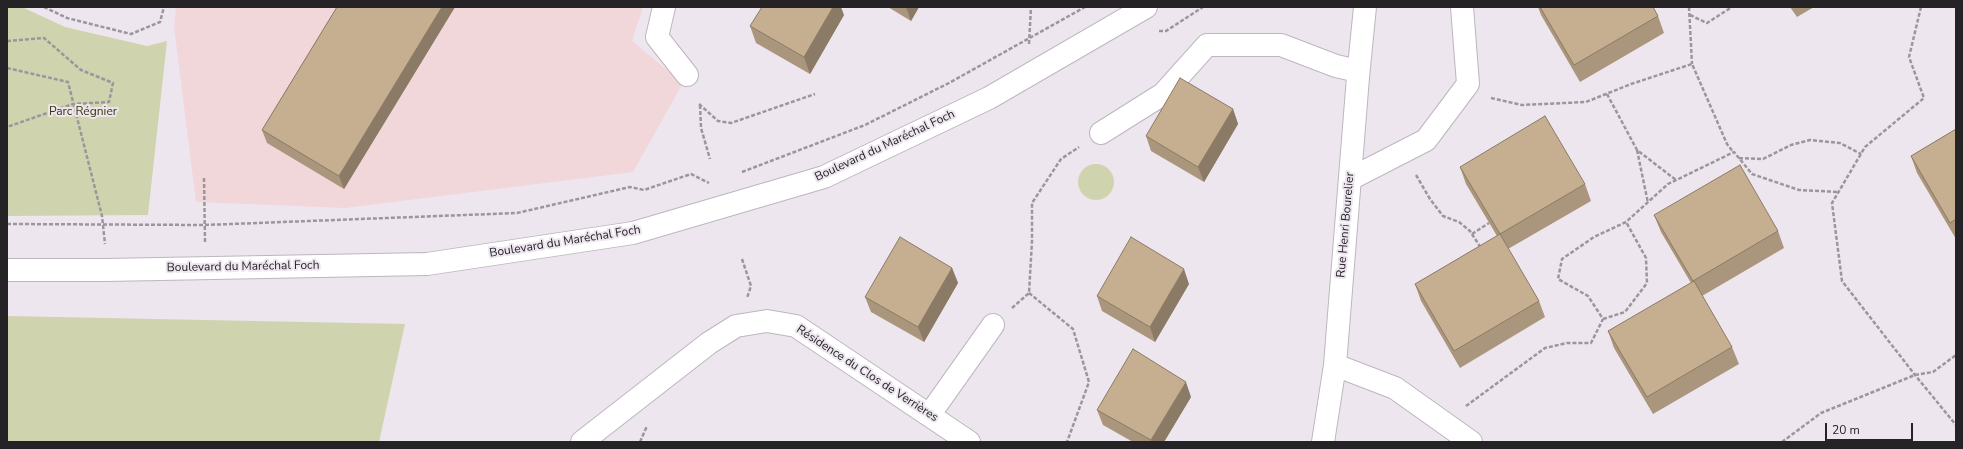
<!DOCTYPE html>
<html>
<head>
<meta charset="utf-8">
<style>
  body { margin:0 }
  #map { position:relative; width:1963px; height:449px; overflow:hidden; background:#ede6ef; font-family:"Nunito Sans",sans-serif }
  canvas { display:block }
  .frame { position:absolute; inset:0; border:8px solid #252326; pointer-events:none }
  .scale { position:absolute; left:1825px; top:423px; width:88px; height:18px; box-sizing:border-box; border:2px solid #252326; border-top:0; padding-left:5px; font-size:12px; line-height:14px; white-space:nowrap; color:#252326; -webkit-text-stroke:3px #ede6ef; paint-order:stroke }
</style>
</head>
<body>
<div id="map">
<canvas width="1963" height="449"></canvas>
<div class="frame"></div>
<div class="scale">20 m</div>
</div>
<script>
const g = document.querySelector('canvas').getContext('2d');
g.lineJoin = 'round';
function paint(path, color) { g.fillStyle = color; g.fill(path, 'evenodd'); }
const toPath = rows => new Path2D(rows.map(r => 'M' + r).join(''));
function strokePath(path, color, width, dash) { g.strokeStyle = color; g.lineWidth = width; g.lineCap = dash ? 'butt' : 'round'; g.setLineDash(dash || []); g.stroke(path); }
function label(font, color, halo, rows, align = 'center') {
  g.font = font + ' "Nunito Sans",sans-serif'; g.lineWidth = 4; g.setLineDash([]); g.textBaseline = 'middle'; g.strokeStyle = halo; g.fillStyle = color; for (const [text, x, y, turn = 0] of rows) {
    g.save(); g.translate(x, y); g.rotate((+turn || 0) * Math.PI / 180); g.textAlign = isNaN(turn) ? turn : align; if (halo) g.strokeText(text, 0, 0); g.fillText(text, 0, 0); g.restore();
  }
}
paint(toPath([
  [176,7,643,7,632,41,683,83,633,172,345,208,196,202,174,27]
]), '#f2d7da');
paint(toPath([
  [7,7,22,7,65,27,147,46,167,41,148,215,7,216],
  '1078 182a18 18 0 1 1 36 0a18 18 0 1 1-36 0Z',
  [7,316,405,324,379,442,7,442]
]), '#cfd4af');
const minor = toPath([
  [664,7,657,37,687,75],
  [1101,133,1163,94,1207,45,1281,45,1336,66,1358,71],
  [1350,179,1426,140,1468,84,1462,7],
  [7,270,106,270,427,264,633,233,824,177,989,98,1146,7],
  [1335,365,1395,388,1471,442],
  [930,414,993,325],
  [582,442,709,343,736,326,767,321,796,326,969,442],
  [1323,442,1335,365,1358,77,1365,7]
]);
strokePath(minor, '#bdb6bf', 24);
strokePath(toPath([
  [44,7,67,18,131,34,160,22,164,7],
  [1689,7,1692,64],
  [1921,7,1909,57,1924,98,1865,147,1832,203,1842,281,1915,375,1956,425],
  [1690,15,1707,23,1732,7],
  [1159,31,1166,31,1203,7],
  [7,41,44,38,81,70,113,83,109,102,73,104,7,127],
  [1029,44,1031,7],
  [7,68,68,82,102,216,105,244],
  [1607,94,1637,150,1676,180],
  [1491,98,1522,105,1586,102,1631,84,1692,64,1727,144,1734,153],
  [699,104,718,121,731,123,815,94],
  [700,105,701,128,710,159],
  [1637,150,1648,203],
  [1739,158,1763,159,1791,145,1810,140,1840,143,1861,154],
  [742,172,865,125,949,83,1085,7],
  [1416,175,1430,199,1443,216,1459,222,1470,231,1481,248],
  [204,178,205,242],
  [7,224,205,225,517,213,630,187,644,190,691,174,709,183],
  [1472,234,1489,223],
  [742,259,751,286,747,298],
  [1029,293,1073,329,1089,382,1067,442],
  [1012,308,1029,293,1032,241,1032,203,1061,159,1079,147],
  [1603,319,1625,312,1647,283,1646,258,1626,222],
  [1466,406,1545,348,1567,343,1591,343,1603,319,1588,296,1558,279,1562,259,1594,237,1626,222,1668,184,1734,152,1752,174,1799,190,1839,192],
  [640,442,647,426],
  [1782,442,1821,413,1915,375,1933,372,1956,355]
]), '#9b969c', 2.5, [4, 2]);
strokePath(minor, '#fff', 22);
paint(toPath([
  [337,7,455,7,344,189,267,143,262,130],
  [888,7,919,7,911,21],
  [1538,7,1653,7,1658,16,1664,33,1580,82,1541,15],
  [1790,7,1814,7,1797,17],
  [844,15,810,74,756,43,750,26],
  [1233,109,1238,124,1204,182,1151,151,1146,136],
  [1956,129,1956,239,1917,173,1911,156],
  [1460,167,1585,184,1591,201,1508,249,1539,301,1545,317,1460,368,1421,301,1415,284,1497,236,1466,184],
  [1654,215,1778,231,1784,248,1702,296,1732,347,1739,364,1653,414,1614,348,1608,331,1691,283,1661,232],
  [952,268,958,283,924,342,871,312,865,297],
  [1189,284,1155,342,1102,311,1097,296],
  [1191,397,1164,442,1133,442,1103,425,1097,410]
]), '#aa967c');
paint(toPath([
  [442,7,455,7,344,189,339,176],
  [833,7,841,7,844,15,810,74,804,57],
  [906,7,919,7,911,21],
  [1233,109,1238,124,1204,182,1198,167],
  [952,268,958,283,924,342,918,327],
  [1184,269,1189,284,1155,342,1150,327],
  [1186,382,1191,397,1164,442,1152,442,1151,440]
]), '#8b7a65');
const building = toPath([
  [337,7,442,7,339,176,262,130,337,7],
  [762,7,833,7,804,57,750,26,762,7],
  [1540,7,1653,7,1658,16,1574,65,1540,7],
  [1180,78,1233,109,1198,167,1146,136,1180,78],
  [1545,116,1585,184,1500,234,1460,167,1545,116],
  [1956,129,1956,219,1950,223,1911,156,1956,129],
  [1740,165,1778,231,1693,281,1654,215,1740,165],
  [1500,234,1539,301,1454,351,1415,284,1500,234],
  [900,237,952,268,918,327,865,297,900,237],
  [1131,237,1184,269,1150,327,1097,296,1131,237],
  [1694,281,1732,347,1647,397,1608,331,1694,281],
  [1133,349,1186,382,1151,440,1097,410,1133,349]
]);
paint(building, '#c6af90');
strokePath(building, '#8b7a65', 1);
label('12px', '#34370a', '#ede6ef', [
  ["Parc Régnier",83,112]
]);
label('12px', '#252326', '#ede6ef', [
  ["Boulevard du Maréchal Foch",885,146,-25],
  ["Rue Henri Bourelier",1346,225,-85],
  ["Boulevard du Maréchal Foch",565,242,-9],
  ["Boulevard du Maréchal Foch",243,267,-1],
  ["Résidence du Clos de Verrières",867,374,33]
]);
</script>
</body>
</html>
